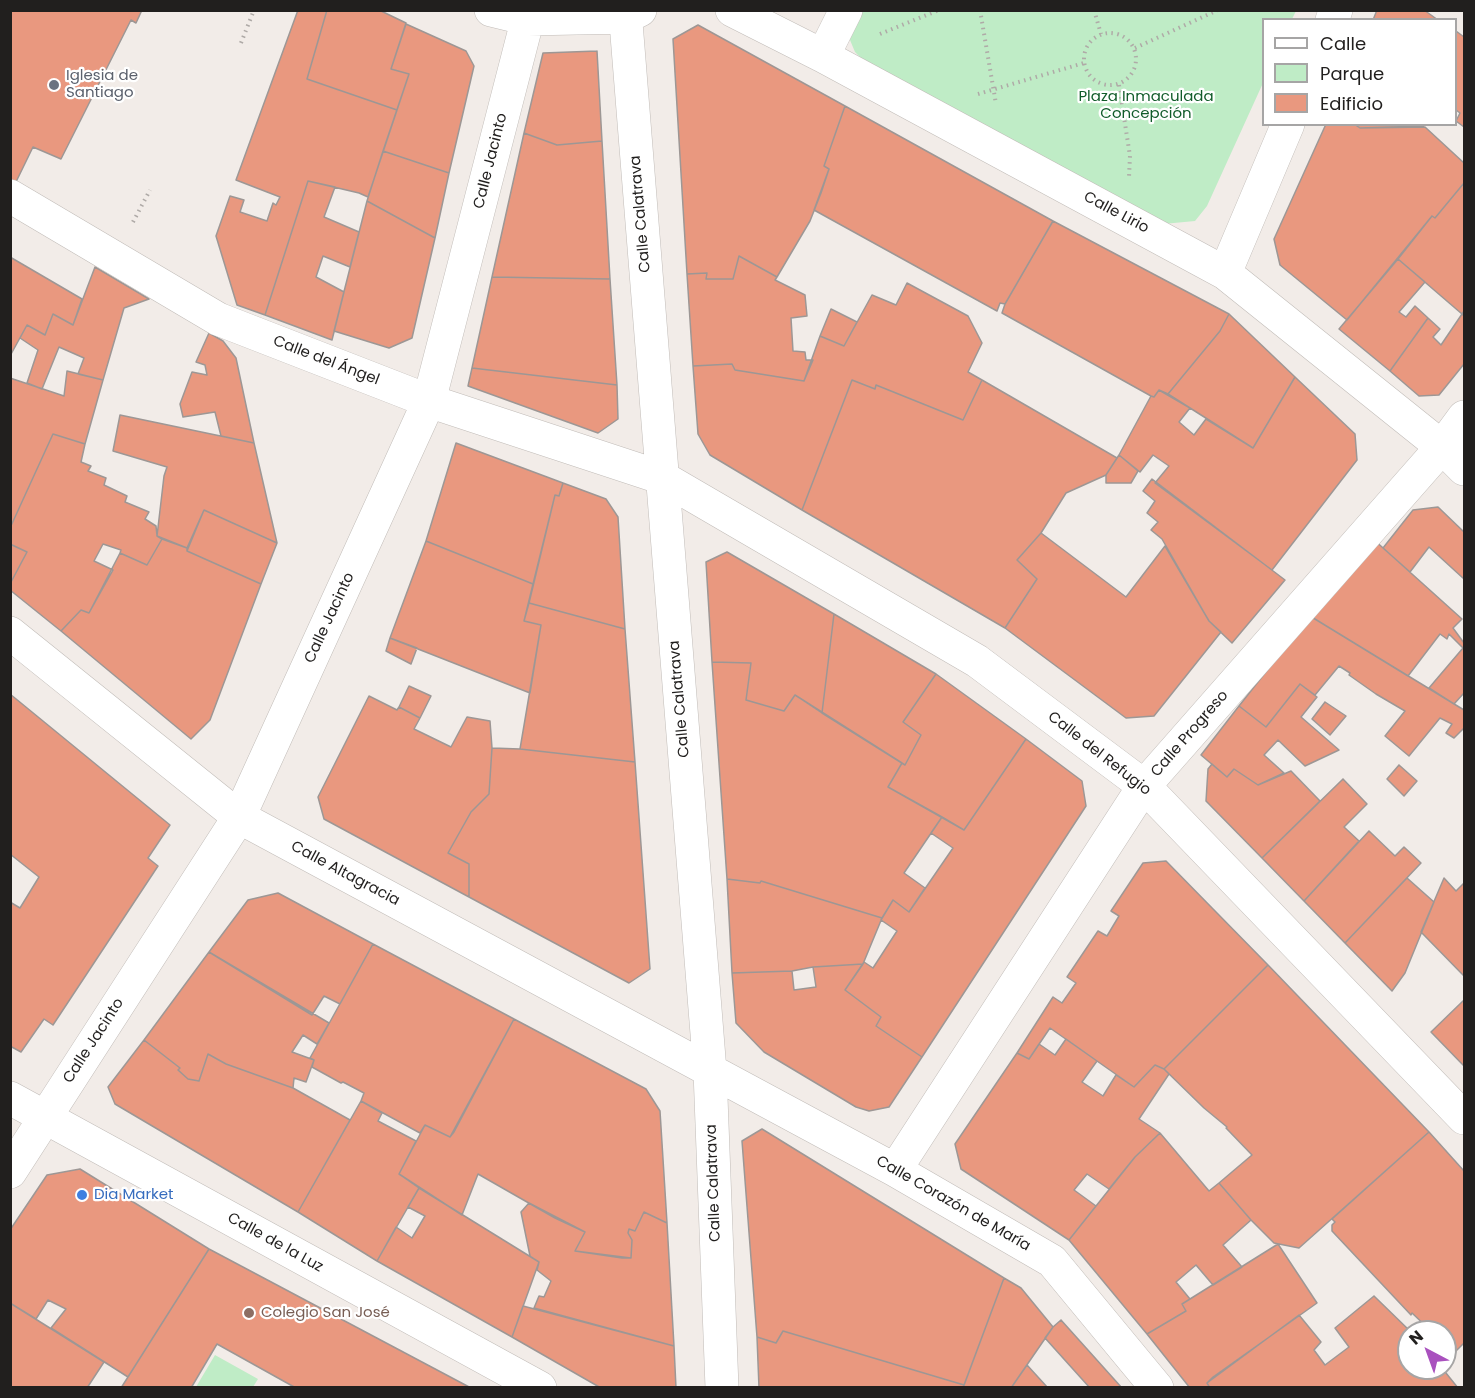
<!DOCTYPE html>
<html>
<head>
<meta charset="utf-8">
<style>
  body { margin:0 }
  #map { position:relative; width:1475px; height:1398px; overflow:hidden; background:#f2ece8; font-family:Poppins,sans-serif }
  canvas { display:block }
  .frame { position:absolute; inset:0; border:12px solid #211f1e; pointer-events:none }
  .legend { position:absolute; left:1262px; top:18px; width:195px; height:108px; box-sizing:border-box; background:#fff; border:2px solid #a6a5a5; margin:0; padding:8px 10px; list-style:none; font-size:18px; color:#211f1e }
  .legend li { display:flex; align-items:center; gap:12px; height:30px }
  .legend b { width:30px; border:2px solid #a6a5a5 }
  .north { position:absolute; left:1397px; top:1320px; width:60px; height:60px; box-sizing:border-box; background:#fff; border:2px solid #a6a5a5; border-radius:50%; rotate:319deg; font-size:16px; font-weight:700; line-height:24px; text-align:center; color:#211f1e }
  .north::after { content:''; display:block; margin:auto; width:21px; height:27px; background:#a951be; clip-path:polygon(50% 0,100% 100%,50% 72%,0 100%) }
</style>
</head>
<body>
<div id="map">
<canvas width="1475" height="1398"></canvas>
<div class="frame"></div>
<ul class="legend">
<li><b style="height:8px;background:#fff"></b>Calle</li>
<li><b style="height:16px;background:#bfecc6"></b>Parque</li>
<li><b style="height:16px;background:#e9987f"></b>Edificio</li>
</ul>
<div class="north">N</div>
</div>
<script>
const g = document.querySelector('canvas').getContext('2d');
g.lineJoin = 'round';
function paint(path, color) { g.fillStyle = color; g.fill(path, 'evenodd'); }
const toPath = rows => new Path2D(rows.map(r => 'M' + r).join(''));
function strokePath(path, color, width, dash) { g.strokeStyle = color; g.lineWidth = width; g.lineCap = dash ? 'butt' : 'round'; g.setLineDash(dash || []); g.stroke(path); }
function label(font, color, halo, rows, align = 'center') {
  g.font = font + ' Poppins,sans-serif'; g.lineWidth = 4.5; g.setLineDash([]); g.textBaseline = 'middle'; g.strokeStyle = halo; g.fillStyle = color; for (const [text, x, y, turn = 0] of rows) {
    g.save(); g.translate(x, y); g.rotate((+turn || 0) * Math.PI / 180); g.textAlign = isNaN(turn) ? turn : align; if (halo) g.strokeText(text, 0, 0); g.fillText(text, 0, 0); g.restore();
  }
}
paint(toPath([
  [858,11,1296,11,1292,19,1264,20,1263,83,1207,206,1195,221,1163,224,869,66,855,52,850,40,854,18],
  [215,1355,258,1379,253,1387,196,1387]
]), '#bfecc6');
const building = toPath([
  [10,10,142,10,136,23,131,20,61,159,33,147,15,184,10,182,10,10],
  [298,10,327,10,307,79,397,110,368,197,359,193,308,181,265,315,237,305,216,236,230,196,244,200,240,212,267,221,273,203,276,205,280,197,236,180,298,10],
  [327,10,379,10,406,23,391,69,409,74,397,110,307,79,327,10],
  [1377,10,1424,10,1438,20,1373,20,1377,10],
  [406,24,466,51,474,66,449,173,383,151,409,74,391,69,406,24],
  [698,25,845,106,824,166,829,169,821,193,810,221,777,277,739,256,733,279,706,279,707,273,687,274,673,39,698,25],
  [1456,31,1464,37,1464,127,1456,121,1460,113,1456,110,1456,31],
  [597,51,602,141,557,145,524,133,543,53,597,51],
  [845,106,1053,221,1005,304,1000,303,997,311,814,210,829,169,824,166,845,106],
  [1326,124,1354,124,1360,128,1425,127,1464,163,1464,183,1435,218,1432,216,1347,320,1280,265,1274,239,1326,124],
  [1354,124,1425,124,1423,126,1360,128,1354,124],
  [524,133,557,145,602,141,610,279,492,277,524,133],
  [383,151,449,173,435,238,367,201,383,151],
  [308,181,335,187,324,217,359,232,350,267,323,256,316,277,344,292,332,340,265,315,308,181],
  [1464,183,1464,311,1462,314,1398,259,1432,216,1435,218,1464,183],
  [367,201,435,238,412,338,389,348,334,331,367,201],
  [1053,221,1229,314,1220,331,1168,394,1159,390,1154,397,1151,396,1002,313,1005,304,1053,221],
  [739,256,777,277,775,280,805,295,807,316,791,318,793,351,805,352,806,360,813,360,804,381,735,370,732,364,693,366,687,274,707,273,706,279,733,279,739,256],
  [10,257,82,299,73,325,53,314,45,335,27,325,10,356,10,257],
  [1398,259,1425,282,1399,312,1406,317,1415,306,1428,318,1390,371,1339,329,1398,259],
  [95,267,149,299,124,308,103,380,78,374,84,358,59,347,42,389,27,383,38,350,20,338,27,325,45,335,53,314,73,325,95,267],
  [492,277,610,279,617,385,472,368,492,277],
  [907,283,968,316,982,343,968,372,982,380,963,420,876,385,875,389,852,380,802,510,710,455,698,434,693,366,732,364,735,370,804,381,820,336,844,346,872,295,896,305,907,283],
  [831,309,857,322,844,346,820,336,831,309],
  [1229,314,1295,377,1253,448,1168,394,1220,331,1229,314],
  [1462,314,1464,316,1464,364,1439,395,1419,396,1390,371,1428,318,1440,329,1433,337,1441,345,1462,314],
  [209,333,223,341,236,358,254,443,221,436,215,412,183,417,180,404,192,372,207,375,205,365,196,362,209,333],
  [472,368,617,385,618,419,598,433,468,386,472,368],
  [67,371,103,380,85,444,53,434,10,528,10,378,64,396,67,371],
  [1295,377,1355,434,1357,460,1272,570,1155,483,1169,466,1153,455,1140,472,1119,455,1151,396,1154,397,1159,390,1190,408,1179,422,1194,435,1206,419,1253,448,1295,377],
  [852,380,875,389,876,385,963,420,982,380,1117,458,1106,475,1066,493,1041,533,1017,560,1037,579,1005,628,802,510,852,380],
  [120,415,254,443,277,543,204,510,187,548,157,536,164,476,167,467,113,451,120,415],
  [53,434,85,444,81,462,91,466,88,471,106,478,104,485,127,496,125,502,149,512,145,519,156,526,157,536,162,539,147,565,120,553,121,550,103,544,94,561,113,570,89,613,81,610,61,631,10,590,10,584,27,552,10,544,10,528,53,434],
  [456,443,563,483,559,496,555,495,533,584,426,541,456,443],
  [1119,455,1138,471,1131,483,1106,483,1106,475,1119,455],
  [1152,479,1285,580,1232,643,1209,621,1162,539,1151,530,1158,522,1147,513,1155,501,1143,491,1152,479],
  [563,483,606,499,618,517,625,629,529,603,555,495,559,496,563,483],
  [1438,507,1464,532,1464,579,1429,547,1410,572,1383,548,1413,510,1438,507],
  [204,510,277,543,261,584,187,551,204,510],
  [1041,533,1126,597,1165,546,1209,621,1221,632,1154,716,1126,718,1005,628,1037,579,1017,560,1041,533],
  [1372,538,1462,619,1453,628,1464,643,1464,693,1454,704,1429,688,1463,648,1449,634,1447,639,1440,634,1408,676,1310,616,1372,538],
  [162,539,187,548,187,551,261,584,210,720,191,739,61,631,81,610,89,613,120,553,147,565,162,539],
  [426,541,533,584,524,621,541,625,530,693,390,638,426,541],
  [10,544,27,552,10,584,10,544],
  [727,552,834,614,822,713,795,695,784,711,746,700,751,663,712,662,706,562,727,552],
  [529,603,625,629,635,762,520,749,541,625,524,621,529,603],
  [834,614,936,674,903,722,921,735,905,765,822,713,834,614],
  [1310,616,1464,710,1464,728,1454,738,1446,733,1452,724,1440,718,1409,756,1385,736,1405,711,1376,694,1349,675,1350,673,1339,666,1315,695,1300,684,1266,727,1239,706,1310,616],
  [390,638,417,648,411,664,386,651,390,638],
  [712,662,751,663,746,700,784,711,795,695,902,763,888,787,942,817,904,873,925,888,909,912,893,900,882,918,761,881,760,883,727,879,712,662],
  [936,674,1026,739,964,830,888,787,902,763,905,765,921,735,903,722,936,674],
  [1300,684,1317,697,1301,717,1339,750,1305,766,1278,740,1264,755,1284,773,1258,785,1234,769,1227,777,1201,755,1239,706,1266,727,1300,684],
  [409,686,431,696,420,718,399,707,409,686],
  [10,694,170,825,148,858,158,866,53,1025,44,1019,21,1052,10,1046,10,902,20,908,39,877,10,854,10,694],
  [369,696,397,710,399,707,420,718,414,729,451,747,467,717,490,721,492,748,489,794,471,812,448,853,469,864,469,897,324,819,318,797,369,696],
  [1325,702,1346,716,1330,735,1312,719,1325,702],
  [1026,739,1082,781,1086,806,922,1057,876,1026,881,1017,845,990,864,962,873,968,897,931,881,920,893,900,909,912,953,848,931,833,942,817,964,830,1026,739],
  [492,748,520,749,635,762,650,969,629,983,469,897,469,864,448,853,471,812,489,794,492,748],
  [1212,764,1227,777,1234,769,1258,785,1291,771,1320,801,1262,858,1206,801,1208,769,1212,764],
  [1399,765,1417,781,1404,796,1387,779,1399,765],
  [1343,779,1367,804,1344,827,1359,841,1304,901,1262,858,1343,779],
  [1369,831,1395,856,1404,847,1421,863,1345,943,1304,901,1369,831],
  [1166,861,1268,965,1164,1069,1155,1065,1134,1087,1050,1028,1029,1059,1017,1053,1053,997,1062,1003,1076,983,1067,977,1098,931,1107,936,1119,916,1111,911,1143,863,1166,861],
  [1407,878,1434,902,1405,973,1392,991,1345,943,1407,878],
  [1444,878,1456,891,1464,883,1464,976,1421,932,1444,878],
  [727,879,760,883,761,881,882,918,863,964,813,967,792,971,732,973,727,879],
  [278,893,373,944,340,1004,324,996,312,1015,209,952,248,900,278,893],
  [373,944,514,1019,450,1137,425,1125,420,1133,361,1101,364,1093,343,1082,341,1083,312,1067,314,1060,310,1058,373,944],
  [209,952,329,1023,317,1044,303,1035,292,1052,314,1060,306,1082,294,1078,293,1088,226,1064,208,1054,199,1081,188,1079,178,1070,180,1068,144,1040,209,952],
  [863,964,845,990,881,1017,876,1026,922,1057,889,1107,869,1111,856,1107,764,1052,736,1023,732,973,792,971,794,990,816,987,813,967,863,964],
  [1268,965,1429,1132,1299,1248,1274,1243,1251,1220,1219,1183,1252,1155,1226,1128,1227,1127,1204,1108,1164,1069,1268,965],
  [1464,1000,1464,1066,1431,1032,1464,1000],
  [514,1019,646,1089,660,1111,667,1223,644,1212,635,1231,629,1229,628,1233,632,1240,631,1258,575,1251,585,1232,555,1218,478,1174,462,1215,399,1174,425,1125,450,1137,454,1132,514,1019],
  [1066,1039,1097,1061,1082,1082,1103,1096,1116,1075,1134,1087,1155,1065,1164,1069,1169,1074,1139,1119,1160,1133,1135,1157,1109,1189,1087,1174,1074,1190,1096,1206,1069,1240,961,1169,955,1144,1017,1053,1029,1059,1039,1044,1055,1055,1066,1039],
  [144,1040,180,1068,178,1070,188,1079,199,1081,208,1054,226,1064,293,1088,350,1120,298,1212,115,1104,108,1087,144,1040],
  [361,1101,382,1113,378,1121,416,1141,399,1174,419,1188,377,1261,298,1212,361,1101],
  [762,1129,1004,1278,964,1385,783,1331,776,1343,757,1337,742,1141,762,1129],
  [1429,1132,1464,1171,1464,1343,1454,1353,1445,1344,1445,1332,1432,1332,1412,1313,1411,1315,1332,1231,1332,1225,1335,1222,1332,1219,1429,1132],
  [1160,1133,1209,1191,1219,1183,1251,1220,1223,1245,1242,1267,1213,1285,1196,1265,1176,1282,1190,1299,1182,1304,1186,1311,1147,1334,1069,1240,1135,1157,1160,1133],
  [80,1169,209,1249,128,1377,51,1328,66,1309,48,1300,36,1319,10,1303,10,1230,47,1175,80,1169],
  [419,1188,539,1262,512,1337,377,1261,396,1227,412,1238,425,1216,408,1207,419,1188],
  [529,1203,585,1232,575,1251,622,1258,631,1258,632,1240,628,1233,629,1229,635,1231,644,1212,667,1223,674,1346,534,1308,539,1296,544,1297,551,1281,537,1270,539,1262,530,1256,521,1212,529,1203],
  [1278,1244,1317,1303,1213,1377,1207,1383,1210,1388,1190,1388,1147,1334,1186,1311,1182,1304,1278,1244],
  [209,1249,471,1388,296,1388,217,1344,191,1388,121,1388,209,1249],
  [1004,1278,1021,1288,1053,1327,1011,1388,963,1388,1004,1278],
  [1374,1296,1411,1332,1409,1332,1409,1368,1442,1368,1458,1388,1210,1388,1207,1383,1299,1315,1321,1342,1314,1350,1325,1365,1349,1347,1335,1328,1374,1296],
  [10,1303,104,1362,87,1388,10,1388,10,1303],
  [523,1306,674,1346,676,1388,601,1388,512,1337,523,1306],
  [1061,1320,1122,1388,1090,1388,1045,1338,1053,1327,1061,1320],
  [783,1331,964,1385,963,1388,759,1388,757,1337,776,1343,783,1331],
  [1027,1365,1048,1388,1011,1388,1027,1365]
]);
paint(building, '#e9987f');
strokePath(building, '#9d9795', 1.5);
const street = toPath([
  [491,10,528,19,626,17,640,10],
  [625,10,710,1071,722,1388],
  [732,10,823,56,1225,273,1442,447,1464,469],
  [1332,20,1336,10],
  [823,56,846,10],
  [10,196,218,319,429,401,663,478,977,661,1144,786,1464,1118],
  [1225,273,1288,124],
  [10,633,239,817,895,1170,1052,1261,1157,1388],
  [10,1098,540,1388],
  [895,1170,1144,786,1442,447,1464,417],
  [10,1172,239,817,429,401,530,10]
]);
strokePath(street, '#c1bcb8', 34);
strokePath(toPath([
  [980,10,996,104],
  [1094,10,1101,34],
  '1084 59a26 26 0 1 1 52 0a26 26 0 1 1-52 0Z',
  [880,34,939,10],
  [241,43,254,10],
  [1135,48,1218,10],
  [1119,85,1130,156,1129,177],
  [978,94,1084,63],
  [133,222,150,190]
]), '#afaaa7', 4, [1.5, 4.5]);
strokePath(street, '#fff', 33);
for (const [x, y, r, color] of [
  [54,85,6,"#6b7280"],
  [82,1195,6,"#3f7fe0"],
  [249,1313,6,"#8d6e63"]
]) { const dot = new Path2D(); dot.arc(x, y, r, 0, 2 * Math.PI); g.fillStyle = color; g.fill(dot); strokePath(dot, '#fff', 2); }
label('15px', '#5b616d', '#fff', [
  ["Iglesia de",66,76],
  ["Santiago",66,93]
], 'left');
label('15px', '#115c2a', '#fff', [
  ["Plaza Inmaculada",1146,97],
  ["Concepción",1146,114]
]);
label('15px', '#211f1e', '#fff', [
  ["Calle Jacinto",491,161,-76],
  ["Calle Lirio",1116,213,28],
  ["Calle Calatrava",641,214,-95],
  ["Calle del Ángel",326,361,21],
  ["Calle Jacinto",330,618,-65],
  ["Calle Calatrava",680,699,-95],
  ["Calle Progreso",1190,734,-49],
  ["Calle del Refugio",1099,754,38],
  ["Calle Altagracia",345,874,28],
  ["Calle Jacinto",94,1041,-57],
  ["Calle Calatrava",714,1183,-92],
  ["Calle Corazón de María",953,1204,30],
  ["Calle de la Luz",275,1243,29]
]);
label('15px', '#366cbe', '#fff', [
  ["Dia Market",94,1195]
], 'left');
label('15px', '#785e54', '#fff', [
  ["Colegio San José",261,1313]
], 'left');
</script>
</body>
</html>
